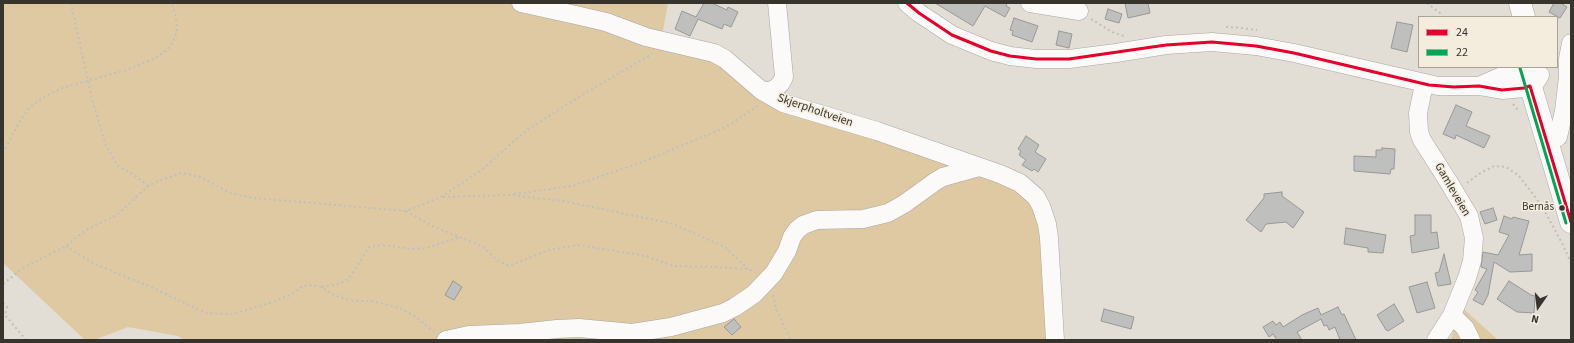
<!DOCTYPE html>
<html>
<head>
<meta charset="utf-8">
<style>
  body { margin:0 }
  #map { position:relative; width:1574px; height:343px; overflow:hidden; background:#e2ddd5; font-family:"Source Sans 3",sans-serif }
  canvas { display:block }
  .frame { position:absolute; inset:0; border:4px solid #37342e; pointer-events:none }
  .legend { position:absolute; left:1418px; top:16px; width:140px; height:52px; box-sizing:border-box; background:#f4ecdd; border:1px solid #a8a297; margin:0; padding:5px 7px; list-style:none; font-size:12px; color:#37342e }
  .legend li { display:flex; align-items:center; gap:8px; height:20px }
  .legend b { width:20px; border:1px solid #a8a297 }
  .north { position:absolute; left:1518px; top:287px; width:40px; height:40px; -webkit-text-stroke:3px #f4ecdd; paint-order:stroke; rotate:194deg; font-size:11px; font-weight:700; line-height:16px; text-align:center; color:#37342e }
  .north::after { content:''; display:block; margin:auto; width:14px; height:18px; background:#37342e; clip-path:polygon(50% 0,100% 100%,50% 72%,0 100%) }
</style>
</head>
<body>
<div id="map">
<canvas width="1574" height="343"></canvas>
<div class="frame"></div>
<ul class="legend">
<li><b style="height:5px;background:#e4002b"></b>24</li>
<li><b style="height:5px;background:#00a651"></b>22</li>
</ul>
<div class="north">N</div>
</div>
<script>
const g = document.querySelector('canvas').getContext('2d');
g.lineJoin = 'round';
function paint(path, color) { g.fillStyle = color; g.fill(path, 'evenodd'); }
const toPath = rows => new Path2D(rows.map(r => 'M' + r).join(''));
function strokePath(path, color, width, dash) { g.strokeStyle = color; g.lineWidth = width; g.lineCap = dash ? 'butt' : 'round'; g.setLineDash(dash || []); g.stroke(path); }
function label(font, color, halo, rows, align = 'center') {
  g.font = font + ' "Source Sans 3",sans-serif'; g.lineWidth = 3; g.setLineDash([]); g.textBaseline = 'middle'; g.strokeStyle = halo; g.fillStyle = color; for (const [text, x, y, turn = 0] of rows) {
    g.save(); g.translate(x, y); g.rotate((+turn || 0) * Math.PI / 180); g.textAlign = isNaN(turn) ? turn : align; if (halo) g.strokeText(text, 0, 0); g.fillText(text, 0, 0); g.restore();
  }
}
paint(toPath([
  [3,3,668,3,661,41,707,50,751,82,988,168,1039,202,1056,340,184,340,178,336,128,327,94,340,85,340,3,263],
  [1462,307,1466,311,1498,340,1451,340,1454,328]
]), '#dec9a3');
const building = toPath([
  [704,3,712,3,727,10,728,7,738,12,731,27,724,24,722,29,698,19,690,36,675,29,682,11,696,17,704,3],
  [935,3,1007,3,1006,6,1010,8,1005,17,985,6,973,26,935,3],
  [1125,3,1148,3,1150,13,1128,18,1125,3],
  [1554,3,1561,3,1567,7,1560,18,1549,12,1554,3],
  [1108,9,1122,14,1119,23,1105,19,1108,9],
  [1014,18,1038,26,1032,42,1012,35,1013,31,1010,30,1014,18],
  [1397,22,1413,25,1407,52,1391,48,1397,22],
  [1059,31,1072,34,1069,48,1056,45,1059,31],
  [1456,105,1472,112,1466,126,1490,136,1484,148,1456,135,1455,139,1443,134,1456,105],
  [1026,136,1039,145,1035,152,1046,159,1038,172,1034,169,1032,171,1022,165,1026,160,1019,155,1021,151,1018,149,1026,136],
  [1382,148,1395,149,1394,169,1391,169,1390,174,1354,171,1354,156,1376,157,1376,150,1382,150,1382,148],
  [1282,192,1282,196,1304,212,1293,228,1286,222,1266,224,1261,232,1246,220,1264,198,1264,194,1282,192],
  [1493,208,1497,220,1485,224,1480,212,1493,208],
  [1415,215,1431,215,1431,233,1437,232,1439,248,1412,253,1410,236,1415,235,1415,215],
  [1504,216,1512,219,1513,217,1529,221,1519,255,1532,254,1532,271,1510,272,1494,262,1488,295,1483,305,1473,300,1478,292,1475,290,1487,269,1481,267,1483,252,1498,255,1509,235,1499,232,1504,216],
  [1346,228,1386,235,1383,253,1368,252,1368,248,1344,244,1346,228],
  [1444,254,1451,284,1438,286,1435,273,1439,272,1444,254],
  [453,281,462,287,454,300,445,295,453,281],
  [1509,281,1531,295,1535,296,1534,313,1517,312,1497,299,1509,281],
  [1427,282,1435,308,1417,313,1409,287,1427,282],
  [1394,304,1404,321,1388,331,1386,330,1377,315,1394,304],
  [1338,307,1342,315,1344,314,1356,340,1340,340,1335,327,1329,330,1327,325,1324,326,1321,319,1297,332,1302,340,1277,340,1273,334,1269,337,1263,327,1273,321,1276,325,1280,322,1283,327,1302,315,1318,308,1321,315,1338,307],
  [1104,309,1134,317,1131,329,1101,321,1104,309],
  [734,319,741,327,732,335,724,327,734,319]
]);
paint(building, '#bfc0be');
strokePath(building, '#979896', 1);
const minor = toPath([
  [521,3,580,16,606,22,646,37,714,53,725,59,762,91,783,103,877,131,1000,174,1020,183,1036,197,1041,206,1047,224,1049,238,1055,340],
  [907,3,919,13,952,35,991,51,1010,56,1036,59,1069,59,1116,53,1166,45,1212,42,1256,46,1294,53,1438,86,1479,86,1502,90,1524,88,1530,86,1537,80,1540,75,1526,71,1502,76,1479,86],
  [1030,3,1079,11],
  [1424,84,1418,113,1419,132,1422,140,1448,181,1469,216,1474,238,1472,261,1467,278,1452,315,1436,340],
  [762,91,770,91,776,88,781,83,784,77,777,3],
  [1558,137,1564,111,1568,77,1568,59,1571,43],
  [1452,315,1465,328,1471,340],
  [446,340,469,335,520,333,557,329,579,328,632,333,671,327,723,313,735,307,754,294,774,273,787,251,792,237,797,230,803,225,817,220,863,219,888,213,904,204,936,181,943,177,979,167]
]);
const major = toPath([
  [1520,3,1524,17],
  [1525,67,1571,222]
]);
strokePath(minor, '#aaa6a0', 19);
strokePath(major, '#aaa6a0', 23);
strokePath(toPath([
  [71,3,92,99,106,146,118,166,134,175,148,186],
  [1427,3,1440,13,1442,17],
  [1091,19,1112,32,1124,36],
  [1226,27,1243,28,1257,30],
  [1513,104,1519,111],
  [3,153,20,121,30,107,44,97,62,88,126,70,156,58,164,52,171,46,177,32,176,17,172,3],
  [1467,183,1479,174,1494,166,1506,167,1518,175,1533,194,1543,208,1563,245,1571,263],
  [514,194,572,186,643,162,726,127,758,106],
  [443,197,510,195,563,201,670,223,725,247,748,269],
  [406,211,432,226,482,246,497,260,509,266,549,250,578,245,646,256,674,266,716,267,748,269,755,272],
  [66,246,95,264,153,288,206,313,229,314,240,312,273,302,290,295,303,286,312,285,321,287,332,294,345,299,358,301,372,301,400,308,415,316,434,332],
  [3,284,23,268,66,246,86,230,117,215,148,186,161,180,182,173,200,177,230,193,254,198,406,211,441,197,480,171,527,130,587,92,652,54],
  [322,287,338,284,347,280,353,273,369,247,383,245,413,249,426,248,458,238],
  [773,295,776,309,791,340],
  [3,303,7,307,5,315,26,340]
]), '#c1bfbc', 2, [2, 3]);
strokePath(minor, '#fbfaf9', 18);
strokePath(major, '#fbfaf9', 22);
strokePath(toPath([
  [907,3,919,13,952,35,991,51,1010,56,1036,59,1069,59,1166,45,1212,42,1256,46,1294,53,1429,85,1454,87,1479,86,1502,90,1524,88,1530,86,1571,222]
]), '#e4002b', 3);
strokePath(toPath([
  [1520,68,1566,223]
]), '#00a651', 3);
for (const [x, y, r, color] of [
  [1562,208,3.5,"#37342e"]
]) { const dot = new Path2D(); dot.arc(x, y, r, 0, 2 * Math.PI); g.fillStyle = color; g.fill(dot); strokePath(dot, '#f4ecdd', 1.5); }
label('11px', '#37342e', '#f4ecdd', [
  ["Bernås",1554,208]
], 'right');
label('12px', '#37342e', '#f4ecdd', [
  ["Skjerpholtveien",815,111,19],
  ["Gamleveien",1452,190,60]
]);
</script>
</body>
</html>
